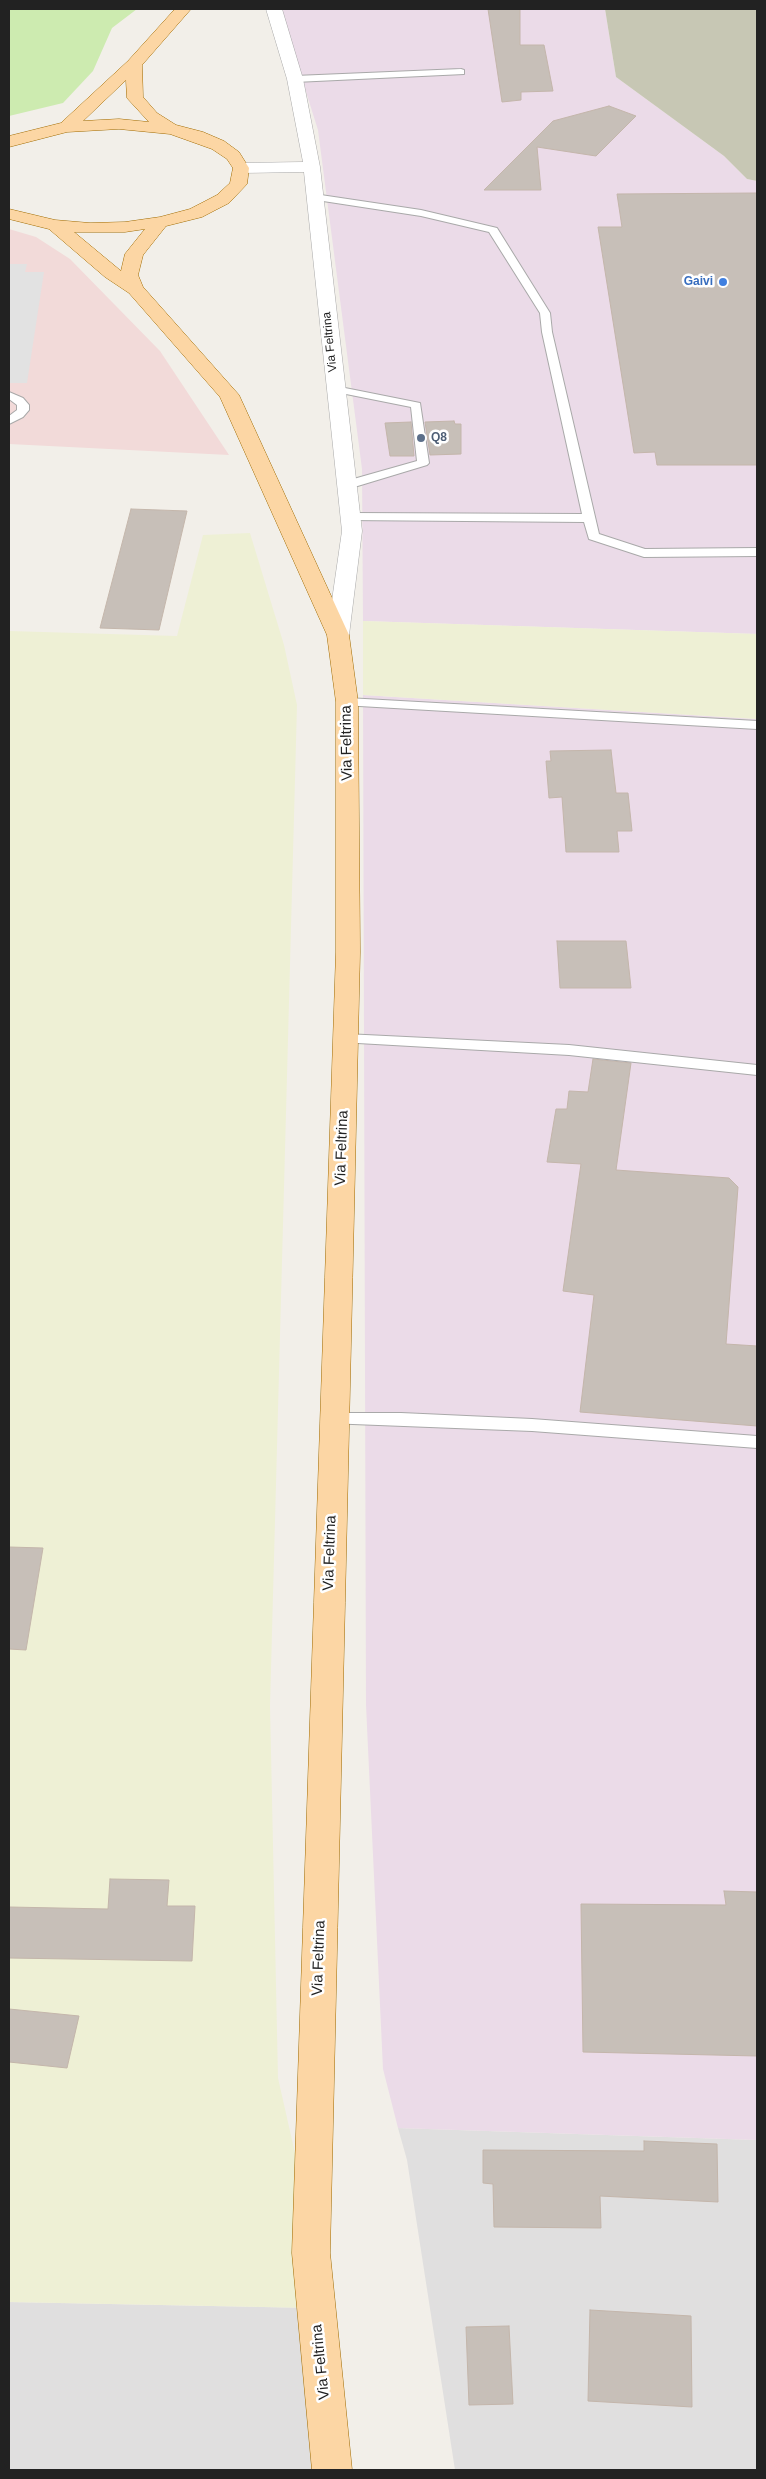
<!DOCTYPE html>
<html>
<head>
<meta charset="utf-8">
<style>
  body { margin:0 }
  #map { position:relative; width:766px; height:2479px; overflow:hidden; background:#f2efe9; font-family:Helvetica,sans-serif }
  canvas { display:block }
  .frame { position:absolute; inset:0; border:10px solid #222; pointer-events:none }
</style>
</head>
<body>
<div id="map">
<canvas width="766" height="2479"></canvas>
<div class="frame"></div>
</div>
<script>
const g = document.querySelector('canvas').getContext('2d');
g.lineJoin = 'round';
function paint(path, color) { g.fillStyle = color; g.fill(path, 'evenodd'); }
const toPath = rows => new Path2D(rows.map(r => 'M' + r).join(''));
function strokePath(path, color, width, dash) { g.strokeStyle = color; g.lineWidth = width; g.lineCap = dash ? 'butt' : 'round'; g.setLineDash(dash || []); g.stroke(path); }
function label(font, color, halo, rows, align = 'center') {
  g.font = font + ' Helvetica,sans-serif'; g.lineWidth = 5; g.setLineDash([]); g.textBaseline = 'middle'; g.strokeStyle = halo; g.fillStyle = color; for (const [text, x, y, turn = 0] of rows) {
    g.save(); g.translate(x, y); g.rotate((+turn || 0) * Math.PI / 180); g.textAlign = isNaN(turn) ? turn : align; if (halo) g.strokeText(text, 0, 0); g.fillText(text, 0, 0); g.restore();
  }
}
paint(toPath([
  [398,2128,757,2140,757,2470,455,2470,407,2160],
  [9,2302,314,2308,335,2470,9,2470]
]), '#e0dfdf');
paint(toPath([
  [9,229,36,237,70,259,160,351,229,455,9,444]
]), '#f2dad9');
paint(toPath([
  [280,9,605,9,616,77,724,156,747,179,757,181,757,634,363,621,362,469,318,130],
  [363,695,757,719,757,2140,398,2128,383,2069,366,1705]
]), '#ebdbe8');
paint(toPath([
  [605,9,757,9,757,181,747,179,724,156,616,77]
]), '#c7c7b4');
paint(toPath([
  [250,533,284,645,297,705,270,1706,278,2078,299,2171,314,2308,9,2302,9,631,177,636,203,535],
  [363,621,757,634,757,719,363,695]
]), '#eef0d5');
paint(toPath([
  [9,9,137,9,112,28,93,71,63,103,9,116]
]), '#cdebb0');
paint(toPath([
  [9,264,27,264,25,272,44,272,27,383,9,383]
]), '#e2e2e2');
const building = toPath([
  [488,9,520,9,520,45,544,45,553,91,521,92,521,100,502,102,488,9],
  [609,106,636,116,596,156,537,147,541,190,484,190,553,121,609,106],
  [757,193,757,465,657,465,655,452,634,453,598,227,622,227,617,194,757,193],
  [454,421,455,424,461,424,461,454,430,455,425,422,454,421],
  [411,422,414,456,390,456,385,423,411,422],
  [131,509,187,511,159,630,100,628,131,509],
  [611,750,616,793,628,793,632,831,617,831,619,852,566,852,562,797,549,798,546,761,551,761,550,751,611,750],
  [557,941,626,941,631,988,560,988,557,941],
  [593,1059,631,1063,616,1170,729,1178,738,1187,726,1344,757,1346,757,1426,580,1412,594,1295,563,1291,581,1164,547,1162,556,1109,567,1109,569,1091,588,1092,593,1059],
  [9,1547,43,1548,26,1650,9,1649,9,1547],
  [110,1879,169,1880,167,1906,195,1906,192,1961,9,1958,9,1907,108,1909,110,1879],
  [724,1891,757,1892,757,2056,583,2052,581,1904,726,1905,724,1891],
  [9,2009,79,2016,67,2068,9,2062,9,2009],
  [644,2141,717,2144,718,2202,600,2196,601,2228,494,2227,493,2184,483,2183,483,2150,644,2151,644,2141],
  [590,2310,691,2316,692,2407,588,2401,590,2310],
  [509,2326,513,2404,469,2405,466,2327,509,2326]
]);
paint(building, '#c7bfb8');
strokePath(building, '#c4b6ab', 1);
const lane = toPath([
  [461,69,464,70,464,74,295,82,290,79,295,76,461,69],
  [314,194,421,210,497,228,550,313,552,332,599,534,645,549,757,548,757,556,644,557,589,539,584,522,346,520,344,517,346,514,350,513,582,514,542,332,540,313,489,232,421,216,310,199,309,197,314,194],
  [335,386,420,403,429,463,427,465,351,488,343,488,341,485,343,482,417,461,411,407,331,391,331,387,335,386],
  [9,392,23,398,29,405,29,410,23,417,9,424,9,416,17,410,17,405,9,399,9,392],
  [347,698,757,721,757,729,342,705,340,702,342,699,347,698],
  [345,1034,569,1045,757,1065,757,1075,569,1055,340,1042,337,1039,345,1034],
  [333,1413,401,1413,532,1419,757,1436,757,1448,532,1431,327,1423,324,1419,327,1415,333,1413]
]);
const street = toPath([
  [266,9,282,9,303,79,320,167,362,531,349,635,346,640,338,641,330,640,327,635,342,531,304,172,241,173,235,172,233,168,235,164,241,163,303,162,287,79,266,9]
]);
const primary = toPath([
  [175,9,191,9,142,65,143,97,157,113,176,125,203,132,224,141,239,152,249,168,247,184,229,203,202,217,166,226,143,255,138,275,143,287,239,395,349,635,358,702,360,952,330,2253,352,2470,312,2470,292,2253,336,952,336,702,327,635,220,397,129,293,105,277,49,229,9,219,9,209,55,220,90,223,125,222,160,217,190,209,217,195,230,183,233,168,227,159,212,149,170,134,119,129,67,132,9,147,9,136,61,123,128,61,175,9],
  [126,80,127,98,149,122,119,119,83,121,126,80],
  [145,229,125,254,121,271,74,232,125,232,145,229]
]);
strokePath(lane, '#a9a9a9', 2);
strokePath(street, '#a9a9a9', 1);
strokePath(primary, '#a06b00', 1);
paint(lane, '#fff');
paint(street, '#fff');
paint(primary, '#fcd6a4');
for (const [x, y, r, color] of [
  [723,282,5,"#3f7fe0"],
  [421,438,5,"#5c6f8a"]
]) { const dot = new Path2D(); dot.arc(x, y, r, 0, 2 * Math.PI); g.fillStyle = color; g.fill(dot); strokePath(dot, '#fff', 2); }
label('bold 12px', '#366cbe', '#fff', [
  ["Gaivi",713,282]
], 'right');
label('12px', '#222', '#fff', [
  ["Via Feltrina",330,342,-96]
]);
label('bold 12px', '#4e5e75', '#fff', [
  ["Q8",431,438]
], 'left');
label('15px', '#222', '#fff', [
  ["Via Feltrina",347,743,-91],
  ["Via Feltrina",342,1148,-88],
  ["Via Feltrina",330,1553,-88],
  ["Via Feltrina",319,1958,-88],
  ["Via Feltrina",321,2362,-96]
]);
</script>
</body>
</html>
